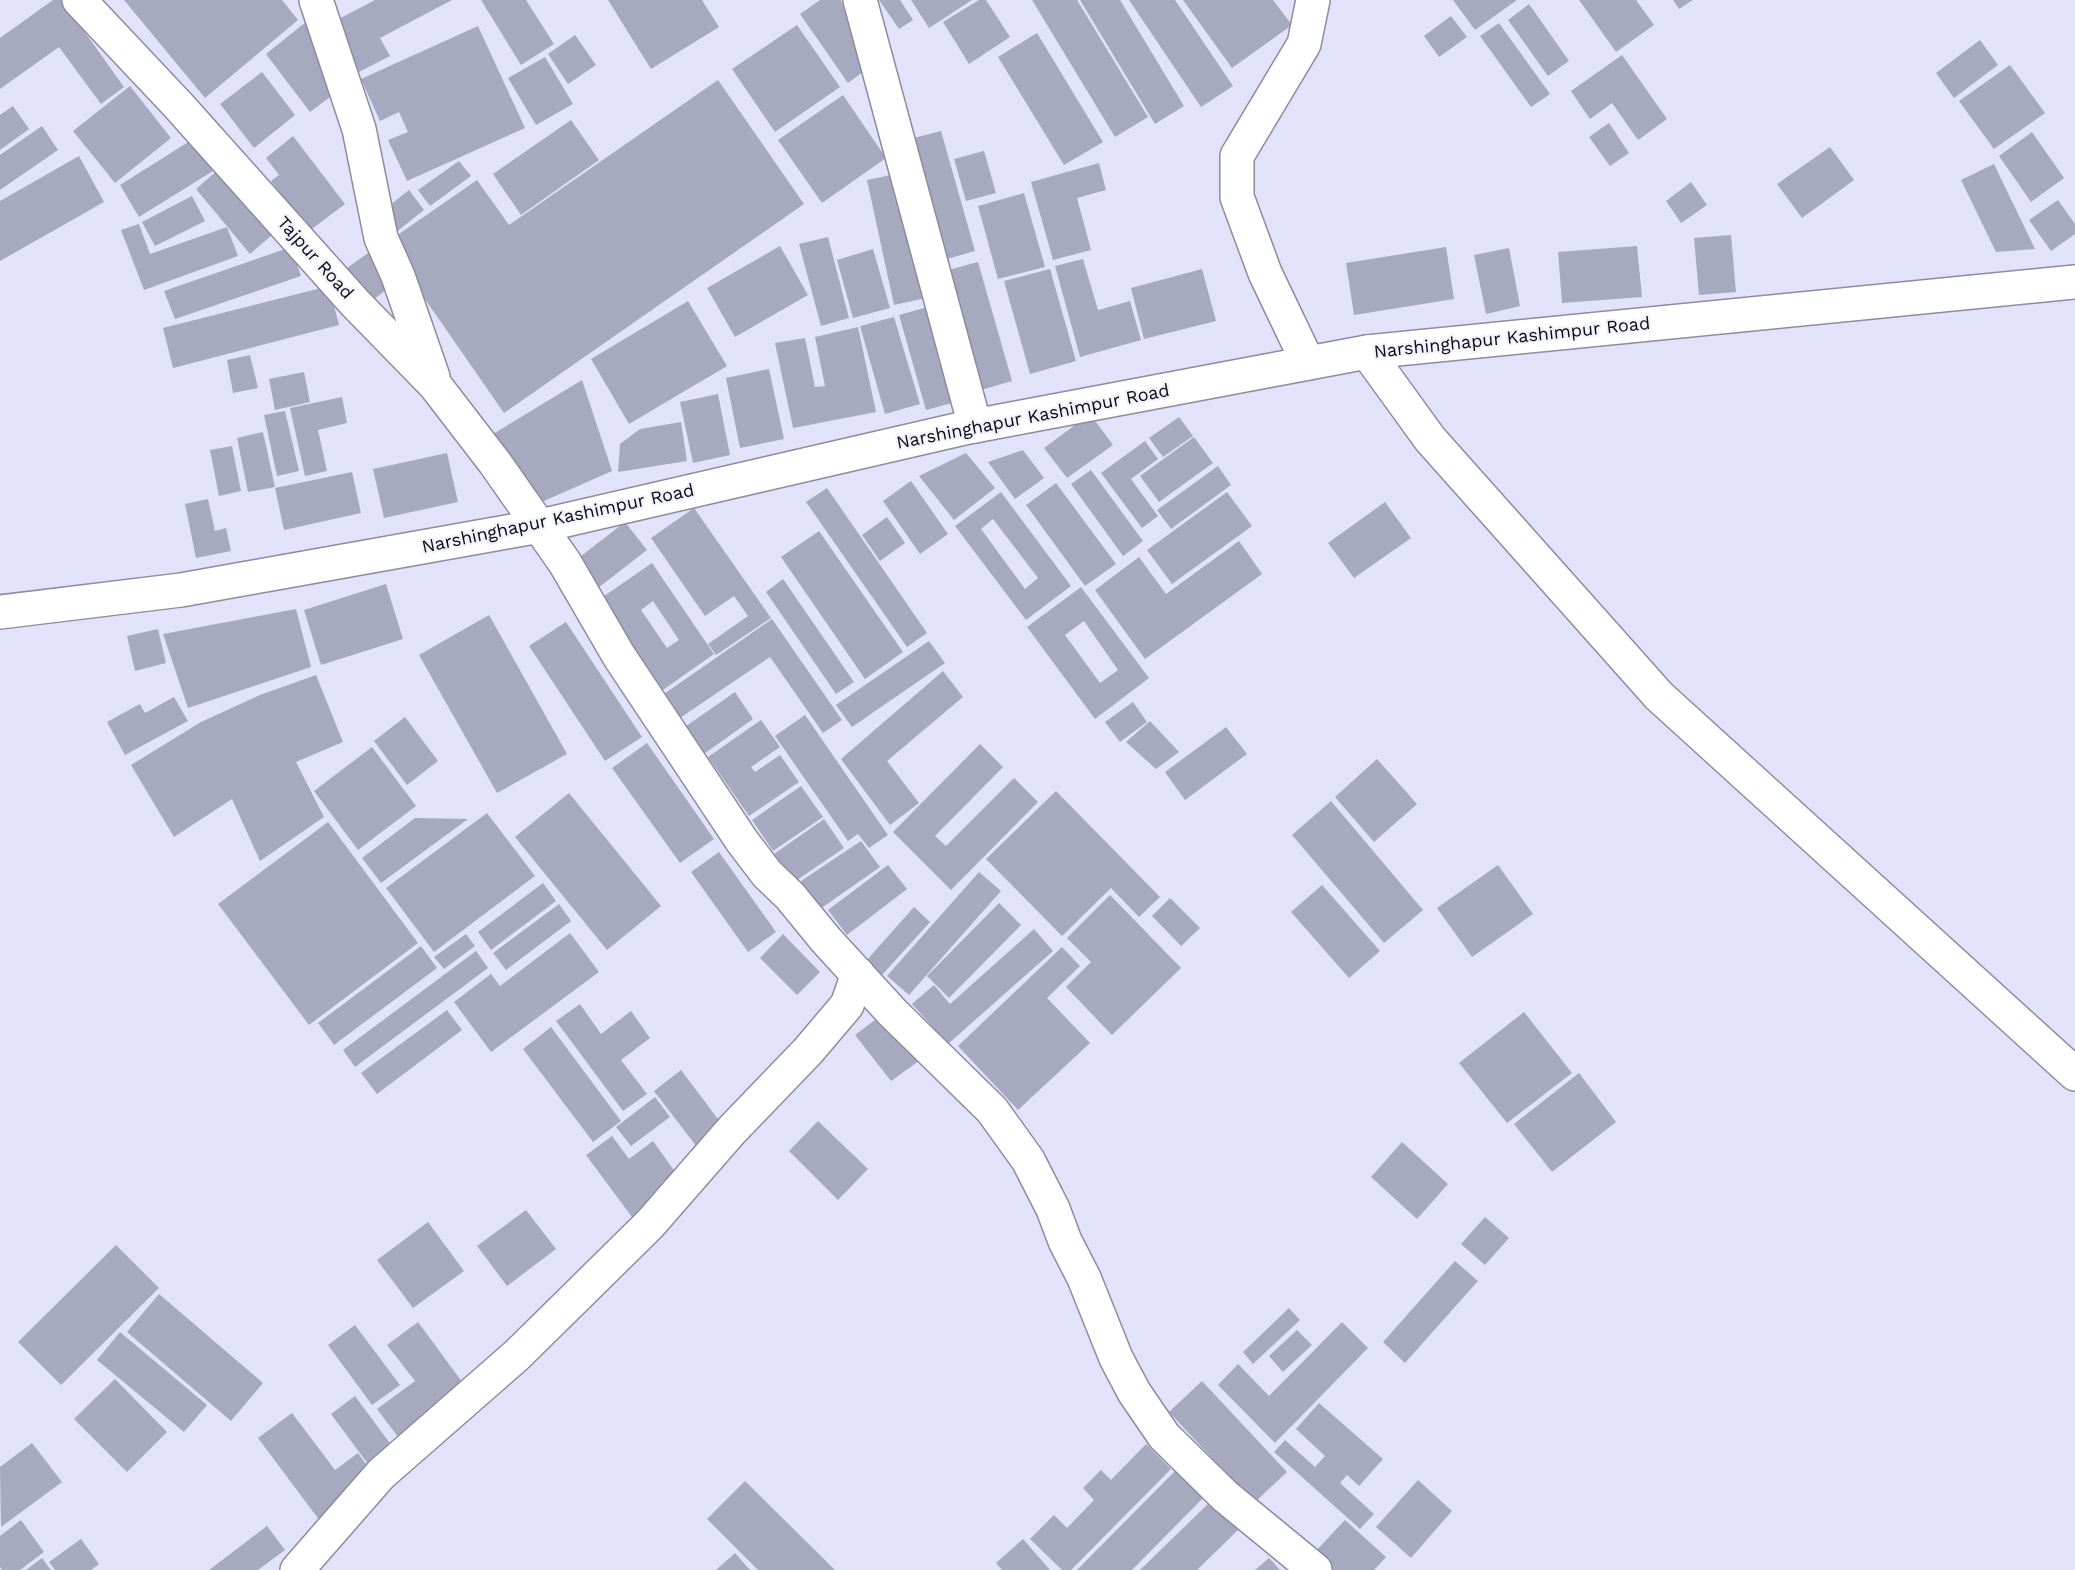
<!DOCTYPE html>
<html>
<head>
<meta charset="utf-8">
<style>
  body { margin:0 }
  canvas { display:block; background:#e2e3fb }
</style>
</head>
<body>
<canvas width="2075" height="1570"></canvas>
<script>
const g = document.querySelector('canvas').getContext('2d');
g.lineJoin = 'round';
function paint(path, color) { g.fillStyle = color; g.fill(path, 'evenodd'); }
const toPath = rows => new Path2D(rows.map(r => 'M' + r).join(''));
function strokePath(path, color, width, dash) { g.strokeStyle = color; g.lineWidth = width; g.lineCap = dash ? 'butt' : 'round'; g.setLineDash(dash || []); g.stroke(path); }
function label(font, color, halo, rows, align = 'center') {
  g.font = font + ' "Work Sans",sans-serif'; g.lineWidth = 4.5; g.setLineDash([]); g.textBaseline = 'middle'; g.strokeStyle = halo; g.fillStyle = color; for (const [text, x, y, turn = 0] of rows) {
    g.save(); g.translate(x, y); g.rotate((+turn || 0) * Math.PI / 180); g.textAlign = isNaN(turn) ? turn : align; if (halo) g.strokeText(text, 0, 0); g.fillText(text, 0, 0); g.restore();
  }
}
paint(toPath([
  [53,0,62,0,124,87,101,104,59,47,0,89,0,38],
  [124,0,282,0,298,20,205,98],
  [375,0,452,0,380,38,390,56,357,73,331,23],
  [481,0,526,0,554,44,521,65],
  [608,0,702,0,719,27,651,69],
  [820,0,841,0,864,71,848,83,800,14],
  [879,0,900,0,913,20,899,29],
  [911,0,972,0,929,28],
  [979,0,986,0,1010,37,969,64,943,22],
  [1032,0,1077,0,1148,117,1115,137],
  [1080,0,1120,0,1184,106,1155,124],
  [1129,0,1175,0,1233,86,1201,107],
  [1183,0,1273,0,1292,25,1232,68],
  [1453,0,1517,0,1475,30],
  [1579,0,1636,0,1654,25,1616,52],
  [1673,0,1693,0,1679,9],
  [1529,4,1569,61,1548,76,1508,20],
  [1451,16,1467,37,1439,57,1424,36],
  [312,17,338,91,310,112,266,54],
  [1499,23,1550,94,1531,107,1480,36],
  [797,25,840,87,775,132,732,69],
  [478,26,525,128,407,181,388,140,408,132,399,112,380,121,361,79],
  [1037,33,1103,142,1064,165,998,57],
  [575,35,596,65,568,84,548,54],
  [1980,40,1998,65,1954,98,1936,73],
  [1622,55,1667,119,1638,140,1612,103,1590,119,1571,91],
  [545,57,573,104,536,125,508,78],
  [2010,65,2045,113,1994,149,1959,101],
  [262,72,295,115,254,148,220,104],
  [718,80,804,204,504,413,386,243,477,180,509,225],
  [130,86,171,138,115,183,73,131],
  [843,95,886,158,822,203,778,140],
  [13,106,29,129,0,150,0,115],
  [571,120,599,160,521,215,493,174],
  [1609,123,1629,153,1610,166,1589,137],
  [42,126,58,150,0,190,0,155],
  [941,131,975,251,940,261,906,140],
  [2032,132,2064,178,2031,202,1999,156],
  [293,136,345,204,309,231,271,181,279,175,266,158],
  [193,139,213,171,139,217,120,185],
  [1830,147,1854,180,1802,218,1777,184],
  [984,151,996,193,966,201,954,159],
  [79,156,104,202,0,261,0,201],
  [459,161,471,176,430,206,418,190],
  [1099,163,1106,190,1077,198,1091,250,1053,260,1031,182],
  [1994,164,2035,249,1996,252,1961,180],
  [219,169,273,234,250,254,196,189],
  [905,172,931,297,894,305,867,180],
  [1691,182,1707,205,1681,223,1666,201],
  [409,190,424,210,395,233,380,213],
  [1024,193,1045,267,998,279,978,206],
  [192,196,205,221,155,246,142,222],
  [2058,200,2075,224,2075,234,2051,251,2029,220],
  [139,224,150,254,227,227,238,256,144,290,121,230],
  [1731,235,1736,292,1699,295,1694,238],
  [828,237,849,318,821,326,799,244],
  [780,246,808,295,735,337,707,288],
  [1637,246,1642,297,1562,303,1558,252],
  [291,247,301,276,175,319,164,291],
  [1446,247,1454,299,1354,315,1346,263],
  [375,248,398,281,370,302,347,268],
  [1509,248,1520,306,1486,314,1474,255],
  [873,249,890,308,853,318,837,260],
  [1083,259,1098,310,1130,301,1141,340,1080,357,1055,266],
  [978,262,1012,381,974,392,941,272],
  [1050,269,1076,361,1030,374,1004,281],
  [1202,269,1216,321,1144,339,1131,288],
  [329,286,339,325,173,368,163,328],
  [688,301,727,366,629,424,591,359],
  [931,306,959,401,926,410,899,315],
  [894,317,920,404,885,414,860,326],
  [858,327,876,412,793,428,775,343,805,338,815,387,825,386,815,337],
  [250,355,258,388,233,393,227,360],
  [769,369,784,439,740,448,726,378],
  [304,372,310,402,275,410,269,379],
  [582,380,612,471,535,505,493,434],
  [718,394,730,455,693,463,680,402],
  [342,397,347,423,318,430,327,471,305,476,290,408],
  [285,411,299,471,277,476,264,415],
  [1090,414,1113,445,1067,478,1044,448],
  [1179,417,1193,436,1163,457,1149,438],
  [681,422,687,461,618,472,620,444,640,429],
  [263,432,275,487,248,492,237,438],
  [1194,437,1213,463,1159,502,1140,476],
  [1145,441,1158,459,1131,479,1158,516,1142,528,1101,473],
  [232,446,241,491,219,496,210,450],
  [1023,450,1044,478,1015,499,988,462],
  [447,453,458,502,384,518,373,469],
  [966,453,995,488,954,520,919,476],
  [1218,466,1231,485,1171,529,1157,510],
  [1091,470,1143,541,1123,556,1071,484],
  [352,472,361,513,284,530,275,488],
  [911,481,948,534,920,554,883,501],
  [1056,483,1116,564,1085,586,1026,505],
  [827,488,927,633,907,647,806,502],
  [1001,492,1071,586,1026,620,955,526],
  [993,519,1038,578,1025,589,981,529],
  [1227,492,1252,526,1172,584,1147,550],
  [208,499,215,531,226,528,231,551,196,558,185,504],
  [1385,502,1411,538,1354,578,1328,543],
  [694,508,771,618,716,655,708,644,748,616,734,596,705,616,651,538],
  [887,517,905,543,880,561,862,535],
  [625,522,647,550,598,588,576,560],
  [819,531,903,652,865,679,781,557],
  [1239,541,1262,574,1145,659,1095,590,1139,557,1166,594],
  [652,563,714,654,660,692,597,601],
  [653,601,679,640,667,648,641,610],
  [783,579,854,682,836,694,766,592],
  [386,584,403,639,321,665,304,610],
  [1081,587,1149,678,1095,719,1027,627],
  [1084,621,1118,670,1100,683,1065,635],
  [296,609,311,667,188,708,163,634],
  [489,615,567,754,497,793,419,655],
  [772,619,842,720,823,733,770,657,677,720,661,696],
  [566,622,642,737,605,761,529,646],
  [158,629,166,663,135,671,127,636],
  [929,641,945,663,852,727,836,705],
  [943,671,963,697,887,761,919,803,890,825,841,759],
  [316,675,343,742,296,762,324,817,260,861,232,799,174,837,131,765,201,722,260,695],
  [735,692,753,719,701,756,682,729],
  [174,697,188,721,125,755,107,722,140,704,145,713],
  [1133,702,1147,722,1120,742,1105,722],
  [805,715,888,835,869,848,858,834,848,841,775,736],
  [405,717,438,761,407,785,374,741],
  [761,720,780,747,751,767,755,772,780,755,799,782,749,816,708,757],
  [1150,721,1179,752,1156,769,1126,742],
  [1226,727,1247,754,1185,800,1165,772],
  [647,743,714,839,680,863,612,768],
  [980,744,1003,767,935,836,946,846,1014,778,1038,802,951,890,893,832],
  [372,747,416,806,358,850,314,791],
  [1377,759,1417,804,1374,842,1335,797],
  [801,786,823,817,773,851,752,820],
  [1056,791,1160,897,1139,917,1111,888,1062,936,986,859],
  [569,793,661,906,607,950,515,837],
  [1331,801,1423,910,1384,943,1292,835],
  [487,813,535,876,434,952,386,888],
  [415,818,468,819,381,883,362,858],
  [824,819,844,848,794,882,774,854],
  [328,822,418,943,309,1025,218,904],
  [861,841,880,867,820,909,801,881],
  [719,852,776,932,748,952,691,872],
  [888,865,907,889,847,935,828,910],
  [1498,865,1533,914,1472,957,1437,908],
  [979,872,1001,891,909,995,887,976],
  [543,883,556,901,491,950,478,932],
  [1322,885,1380,951,1349,978,1291,912],
  [1110,895,1181,968,1112,1035,1066,987,1091,962,1067,938],
  [1170,898,1200,928,1181,946,1152,916],
  [999,903,1021,925,949,998,927,976],
  [559,904,571,921,506,970,493,953],
  [914,907,930,922,882,975,866,961],
  [1034,929,1053,951,948,1044,912,1004,934,985,950,1004],
  [570,933,599,972,491,1052,454,1002,491,974,500,986],
  [466,934,475,946,444,969,434,957],
  [783,934,820,972,797,995,760,958],
  [421,946,437,968,334,1045,318,1023],
  [1062,947,1080,966,1047,998,1090,1043,1018,1110,958,1046],
  [476,951,488,968,355,1067,343,1050],
  [580,1004,601,1034,631,1011,650,1038,621,1060,647,1094,623,1111,556,1021],
  [447,1010,462,1030,377,1094,361,1073],
  [887,1011,923,1058,891,1081,855,1035],
  [1524,1012,1572,1073,1507,1123,1459,1063],
  [551,1027,621,1121,593,1142,523,1049],
  [681,1070,727,1131,700,1151,654,1091],
  [1579,1073,1616,1122,1552,1172,1514,1124],
  [655,1097,670,1117,631,1146,616,1127],
  [818,1121,868,1169,838,1200,789,1151],
  [612,1136,629,1159,653,1141,683,1183,638,1225,586,1155],
  [1402,1142,1448,1184,1417,1219,1371,1177],
  [526,1210,556,1249,507,1286,477,1246],
  [1485,1217,1509,1238,1485,1265,1461,1244],
  [428,1222,464,1271,413,1308,377,1260],
  [116,1245,159,1288,61,1385,18,1342],
  [1455,1261,1478,1281,1405,1363,1383,1342],
  [159,1294,263,1383,231,1421,127,1332],
  [1289,1308,1300,1320,1253,1364,1243,1352],
  [418,1322,471,1394,404,1445,377,1409,415,1381,387,1345],
  [1342,1322,1368,1348,1275,1443,1218,1385,1238,1364,1269,1396],
  [355,1325,400,1385,372,1405,328,1345],
  [1297,1330,1312,1345,1283,1372,1269,1356],
  [120,1332,207,1405,184,1432,97,1360],
  [115,1379,167,1432,127,1472,74,1419],
  [1202,1381,1287,1472,1254,1503,1169,1412],
  [355,1396,398,1454,374,1472,331,1414],
  [1319,1403,1383,1459,1359,1486,1347,1475,1340,1483,1374,1514,1360,1529,1274,1452,1285,1440,1315,1467,1325,1456,1296,1429],
  [292,1413,335,1470,358,1453,377,1479,320,1521,258,1438],
  [32,1443,62,1482,1,1527,0,1467],
  [1146,1444,1171,1469,1071,1570,1062,1570,1030,1539,1054,1515,1067,1528,1094,1500,1083,1488,1101,1470,1111,1480],
  [1176,1470,1204,1497,1132,1570,1077,1570],
  [1418,1480,1452,1511,1411,1558,1376,1527],
  [745,1481,835,1570,758,1570,707,1519],
  [1212,1500,1239,1529,1197,1570,1140,1570],
  [21,1520,44,1552,20,1570,2,1570,0,1567,0,1536],
  [1345,1520,1386,1557,1374,1570,1329,1570,1312,1555],
  [267,1526,285,1550,258,1570,209,1570],
  [81,1539,99,1564,91,1570,55,1570,49,1562],
  [1023,1539,1050,1570,1002,1570,996,1563],
  [735,1553,750,1570,716,1570],
  [42,1558,51,1570,26,1570],
  [1269,1558,1280,1570,1255,1570]
]), '#a7a9bf');
const street = toPath([
  [79,0,178,105,355,303,435,385,495,463,565,563,619,656,742,841,767,874,790,896,826,940,892,1012,992,1110,1028,1160,1053,1209,1065,1241,1084,1278,1116,1358,1134,1392,1164,1436,1225,1496,1315,1570],
  [316,0,359,129,381,238,398,276,433,377],
  [860,0,975,426],
  [1367,352,1430,439,1659,696,2075,1074],
  [1308,363,1265,273,1237,197,1237,156,1304,44,1313,0],
  [297,1570,381,1474,517,1355,650,1224,732,1130,808,1051,847,1005,858,974]
]);
const secondary = toPath([
  [0,612,181,590,540,526,969,427,1367,352,2075,282]
]);
strokePath(street, '#8a8ca1', 36);
strokePath(secondary, '#8a8ca1', 36);
strokePath(street, '#fff', 33);
strokePath(secondary, '#fff', 33);
label('18px', '#0a0b12', '#f1f2fb', [
  ["Tajpur Road",315,258,48],
  ["Narshinghapur Kashimpur Road",1512,338,-6],
  ["Narshinghapur Kashimpur Road",1033,417,-11],
  ["Narshinghapur Kashimpur Road",558,519,-12]
]);
</script>
</body>
</html>
